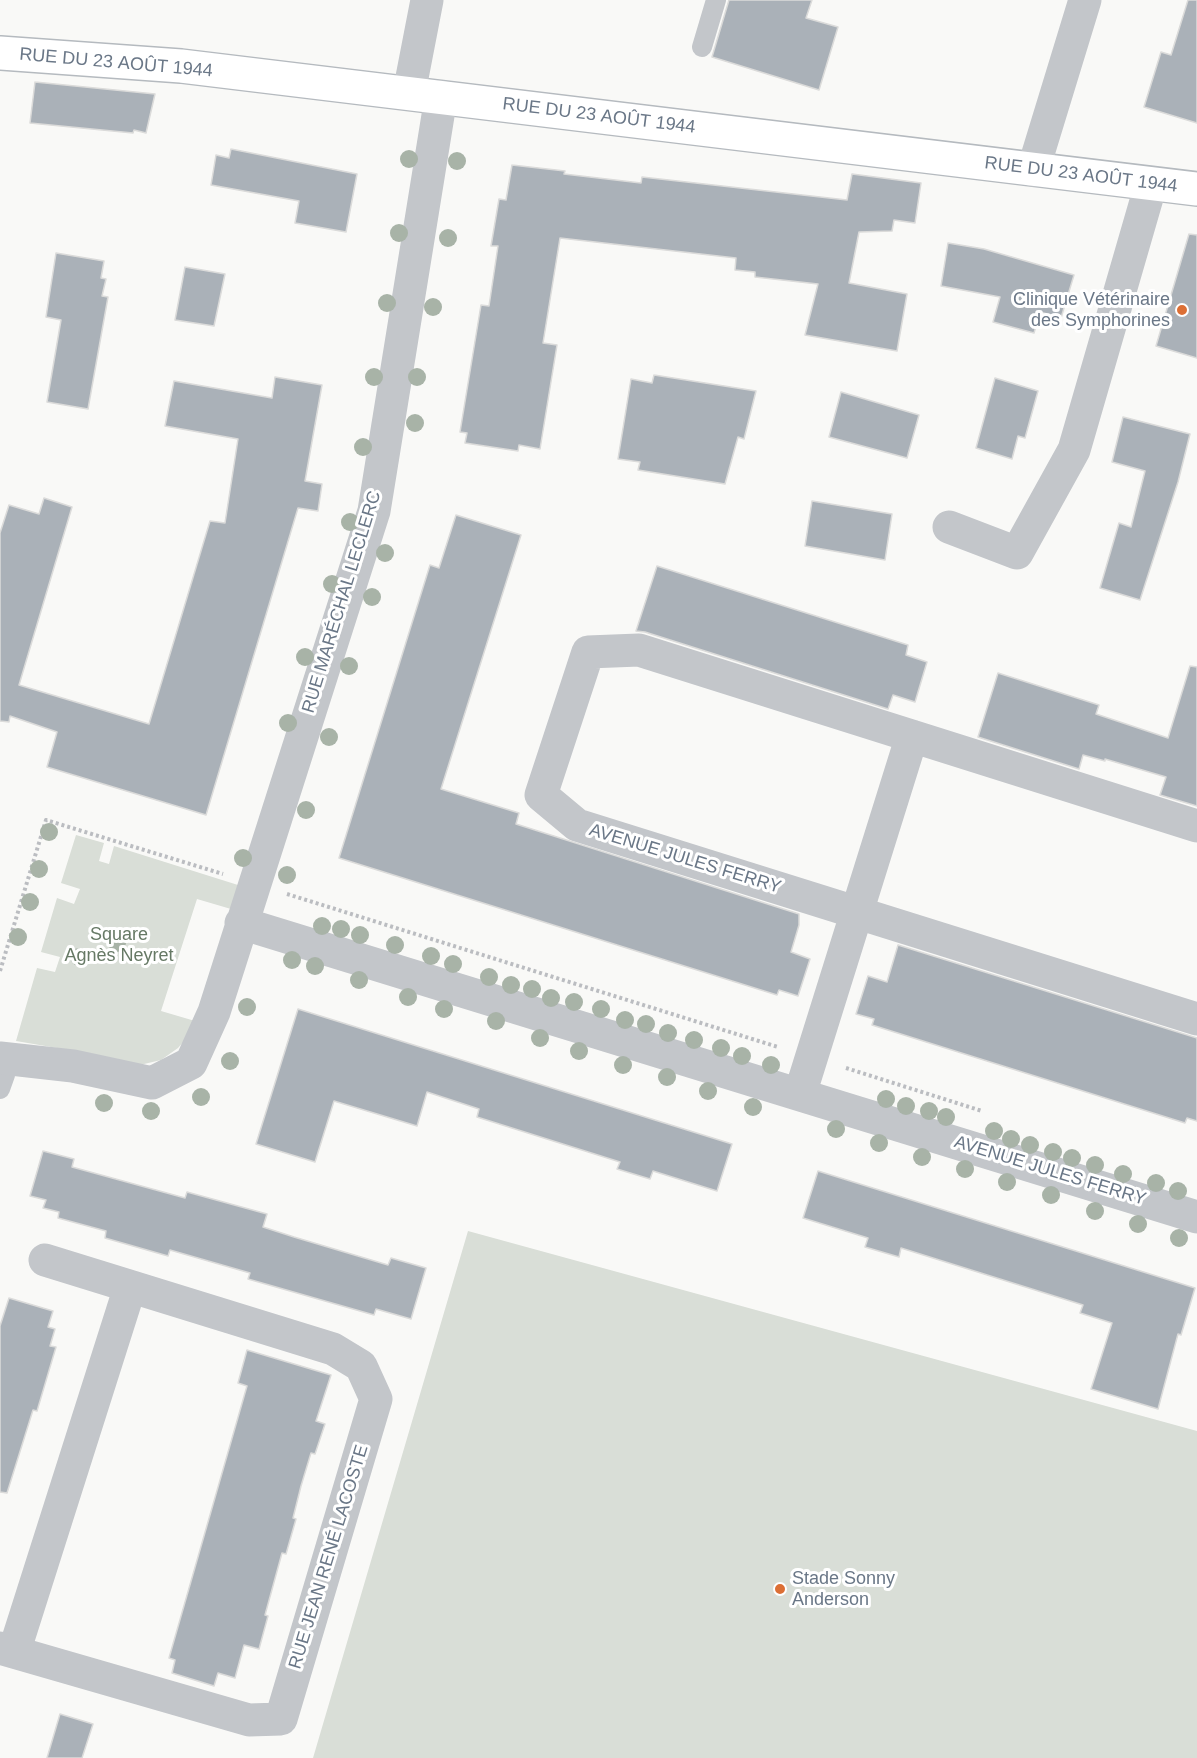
<!DOCTYPE html>
<html>
<head>
<meta charset="utf-8">
<style>
  body { margin:0 }
  canvas { display:block; background:#f9f9f7 }
</style>
</head>
<body>
<canvas width="1197" height="1758"></canvas>
<script>
const g = document.querySelector('canvas').getContext('2d');
g.lineJoin = 'round';
function paint(path, color) { g.fillStyle = color; g.fill(path, 'evenodd'); }
const toPath = rows => new Path2D(rows.map(r => 'M' + r).join(''));
function strokePath(path, color, width, dash) { g.strokeStyle = color; g.lineWidth = width; g.lineCap = dash ? 'butt' : 'round'; g.setLineDash(dash || []); g.stroke(path); }
function label(font, color, halo, rows, align = 'center') {
  g.font = font + ' Helvetica,sans-serif'; g.lineWidth = 6; g.setLineDash([]); g.textBaseline = 'middle'; g.strokeStyle = halo; g.fillStyle = color; for (const [text, x, y, turn = 0] of rows) {
    g.save(); g.translate(x, y); g.rotate((+turn || 0) * Math.PI / 180); g.textAlign = isNaN(turn) ? turn : align; if (halo) g.strokeText(text, 0, 0); g.fillText(text, 0, 0); g.restore();
  }
}
paint(toPath([
  [76,835,104,843,99,861,109,864,114,846,238,885,231,909,197,899,161,1011,195,1021,192,1032,178,1048,161,1060,144,1064,127,1065,63,1049,16,1041,37,968,55,972,60,957,41,952,57,898,74,904,80,889,61,883],
  [468,1231,1197,1431,1197,1758,313,1758]
]), '#d9ded7');
const building = toPath([
  [729,0,812,0,806,18,838,27,819,90,712,57,729,0],
  [1188,0,1197,0,1197,123,1144,107,1161,52,1171,55,1188,0],
  [35,82,155,94,146,133,134,130,133,133,30,123,35,82],
  [231,149,357,174,346,232,295,223,299,201,211,185,216,155,229,158,231,149],
  [512,165,565,171,564,174,641,183,642,177,847,200,852,174,921,183,915,223,894,220,892,231,859,232,849,283,907,294,897,351,805,335,818,284,755,277,755,272,735,270,736,258,560,238,543,343,557,345,540,449,519,445,518,451,465,443,467,433,460,432,481,305,489,306,498,246,491,246,499,199,506,200,512,165],
  [1189,234,1197,235,1197,358,1156,346,1189,234],
  [948,243,984,249,1074,275,1061,318,1040,312,1034,333,993,322,1000,297,941,286,948,243],
  [56,253,104,261,101,278,106,279,102,296,108,297,88,409,47,402,61,320,46,317,56,253],
  [185,267,225,274,214,326,175,320,185,267],
  [654,375,756,391,744,439,738,437,725,484,638,470,640,462,618,459,631,379,652,383,654,375],
  [275,377,322,385,305,481,322,484,318,511,298,508,206,815,47,767,57,732,10,716,9,722,0,721,0,533,9,505,39,514,44,498,72,507,19,685,149,724,210,521,225,523,238,439,165,426,174,381,272,398,275,377],
  [995,378,1038,391,1025,438,1018,436,1012,459,976,448,995,378],
  [841,392,919,415,907,458,829,437,841,392],
  [1123,417,1190,434,1178,482,1140,600,1100,588,1119,523,1131,527,1145,471,1112,462,1123,417],
  [812,501,892,514,885,560,805,546,812,501],
  [456,515,521,535,441,789,519,813,516,824,799,914,799,925,791,952,810,959,798,996,779,990,777,995,339,858,430,565,439,568,456,515],
  [657,566,908,645,906,655,927,662,915,702,893,695,888,709,645,632,636,631,657,566],
  [1190,666,1197,667,1197,806,1160,795,1166,777,1105,759,1105,761,1083,755,1079,769,978,737,998,673,1099,705,1096,714,1168,738,1190,666],
  [898,945,1197,1038,1197,1121,1187,1118,1185,1123,872,1025,874,1019,856,1014,868,976,887,982,898,945],
  [298,1009,732,1144,717,1191,653,1171,650,1179,617,1169,620,1162,477,1117,479,1109,427,1092,417,1126,334,1101,315,1162,256,1144,298,1009],
  [43,1151,74,1159,72,1167,185,1198,187,1192,267,1214,263,1227,294,1237,388,1265,391,1258,426,1268,411,1319,376,1309,374,1315,248,1279,250,1273,170,1250,168,1256,105,1238,106,1231,58,1218,59,1212,43,1208,46,1200,30,1196,43,1151],
  [818,1171,1195,1288,1181,1335,1178,1334,1158,1409,1091,1389,1112,1323,1080,1313,1083,1305,901,1248,899,1257,865,1247,868,1238,803,1218,818,1171],
  [9,1298,53,1311,48,1327,55,1329,50,1346,56,1347,37,1411,33,1410,7,1493,0,1492,0,1326,9,1298],
  [247,1350,331,1375,316,1421,325,1424,315,1454,311,1453,301,1486,293,1518,296,1519,286,1554,282,1553,265,1615,268,1616,259,1649,244,1645,235,1678,218,1673,214,1686,172,1673,175,1660,169,1658,247,1386,238,1383,247,1350],
  [60,1714,93,1724,82,1758,47,1758,60,1714]
]);
paint(building, '#aab1b8');
strokePath(building, '#dbdbda', 1.5);
const secondary = toPath([
  [0,53,181,66,1197,189]
]);
strokePath(secondary, '#b5babf', 36);
strokePath(toPath([
  [287,894,778,1047],
  [0,971,46,820,223,874],
  [846,1068,982,1111]
]), '#bbbdc1', 4, [3, 3]);
strokePath(toPath([
  [702,47,716,0],
  [0,1089,5,1075,6,1058]
]), '#c3c6ca', 20);
strokePath(toPath([
  [409,93,427,0],
  [1033,170,1085,0],
  [949,527,1017,553,1074,450,1151,184],
  [1197,826,639,650,588,652,541,795,577,825,1197,1019],
  [241,923,1197,1217],
  [0,1058,73,1066,152,1083,191,1063,214,1012,374,511,441,97],
  [800,1094,912,736],
  [0,1648,249,1720,281,1719,376,1399,361,1366,333,1349,45,1260],
  [14,1652,130,1287]
]), '#c3c6ca', 33);
strokePath(secondary, '#fff', 33);
g.fillStyle = '#a8b3a7';
for (const [x, y] of [
  [409,159],
  [457,161],
  [399,233],
  [448,238],
  [387,303],
  [433,307],
  [374,377],
  [417,377],
  [415,423],
  [363,447],
  [350,522],
  [385,553],
  [332,584],
  [372,597],
  [305,657],
  [349,666],
  [288,723],
  [329,737],
  [306,810],
  [49,832],
  [243,858],
  [39,869],
  [287,875],
  [30,902],
  [322,926],
  [341,929],
  [360,935],
  [18,937],
  [117,943],
  [395,945],
  [431,956],
  [79,957],
  [292,960],
  [453,964],
  [315,966],
  [489,977],
  [359,980],
  [511,985],
  [532,989],
  [408,997],
  [551,998],
  [574,1002],
  [247,1007],
  [444,1009],
  [601,1009],
  [625,1020],
  [496,1021],
  [646,1024],
  [668,1033],
  [540,1038],
  [694,1040],
  [721,1048],
  [579,1051],
  [742,1056],
  [230,1061],
  [623,1065],
  [771,1065],
  [667,1077],
  [708,1091],
  [201,1097],
  [886,1099],
  [104,1103],
  [906,1106],
  [753,1107],
  [151,1111],
  [929,1111],
  [946,1117],
  [836,1129],
  [994,1131],
  [1011,1139],
  [879,1143],
  [1030,1145],
  [1053,1152],
  [922,1157],
  [1072,1158],
  [1095,1165],
  [965,1169],
  [1123,1174],
  [1007,1182],
  [1156,1183],
  [1178,1191],
  [1051,1195],
  [1095,1211],
  [1138,1224],
  [1179,1238]
]) { g.beginPath(); g.arc(x, y, 9, 0, 2 * Math.PI); g.fill(); }
for (const [x, y, r, color] of [
  [1182,310,6,"#dc6f35"],
  [780,1589,6,"#dc6f35"]
]) { const dot = new Path2D(); dot.arc(x, y, r, 0, 2 * Math.PI); g.fillStyle = color; g.fill(dot); strokePath(dot, '#fff', 2); }
label('18px', '#6a7787', '#fff', [
  ["RUE DU 23 AOÛT 1944",116,63,5],
  ["RUE DU 23 AOÛT 1944",599,116,7],
  ["RUE DU 23 AOÛT 1944",1081,175,7],
  ["RUE MARÉCHAL LECLERC",342,602,-73],
  ["AVENUE JULES FERRY",685,859,17],
  ["AVENUE JULES FERRY",1050,1171,17],
  ["RUE JEAN RENÉ LACOSTE",329,1557,-73]
]);
label('18px', '#6a7787', '#fff', [
  ["Clinique Vétérinaire",1170,300],
  ["des Symphorines",1170,321],
  ["Stade Sonny",792,1579,"left"],
  ["Anderson",792,1600,"left"]
], 'right');
label('18px', '#667965', '#fff', [
  ["Square",119,935],
  ["Agnès Neyret",119,956]
]);
</script>
</body>
</html>
